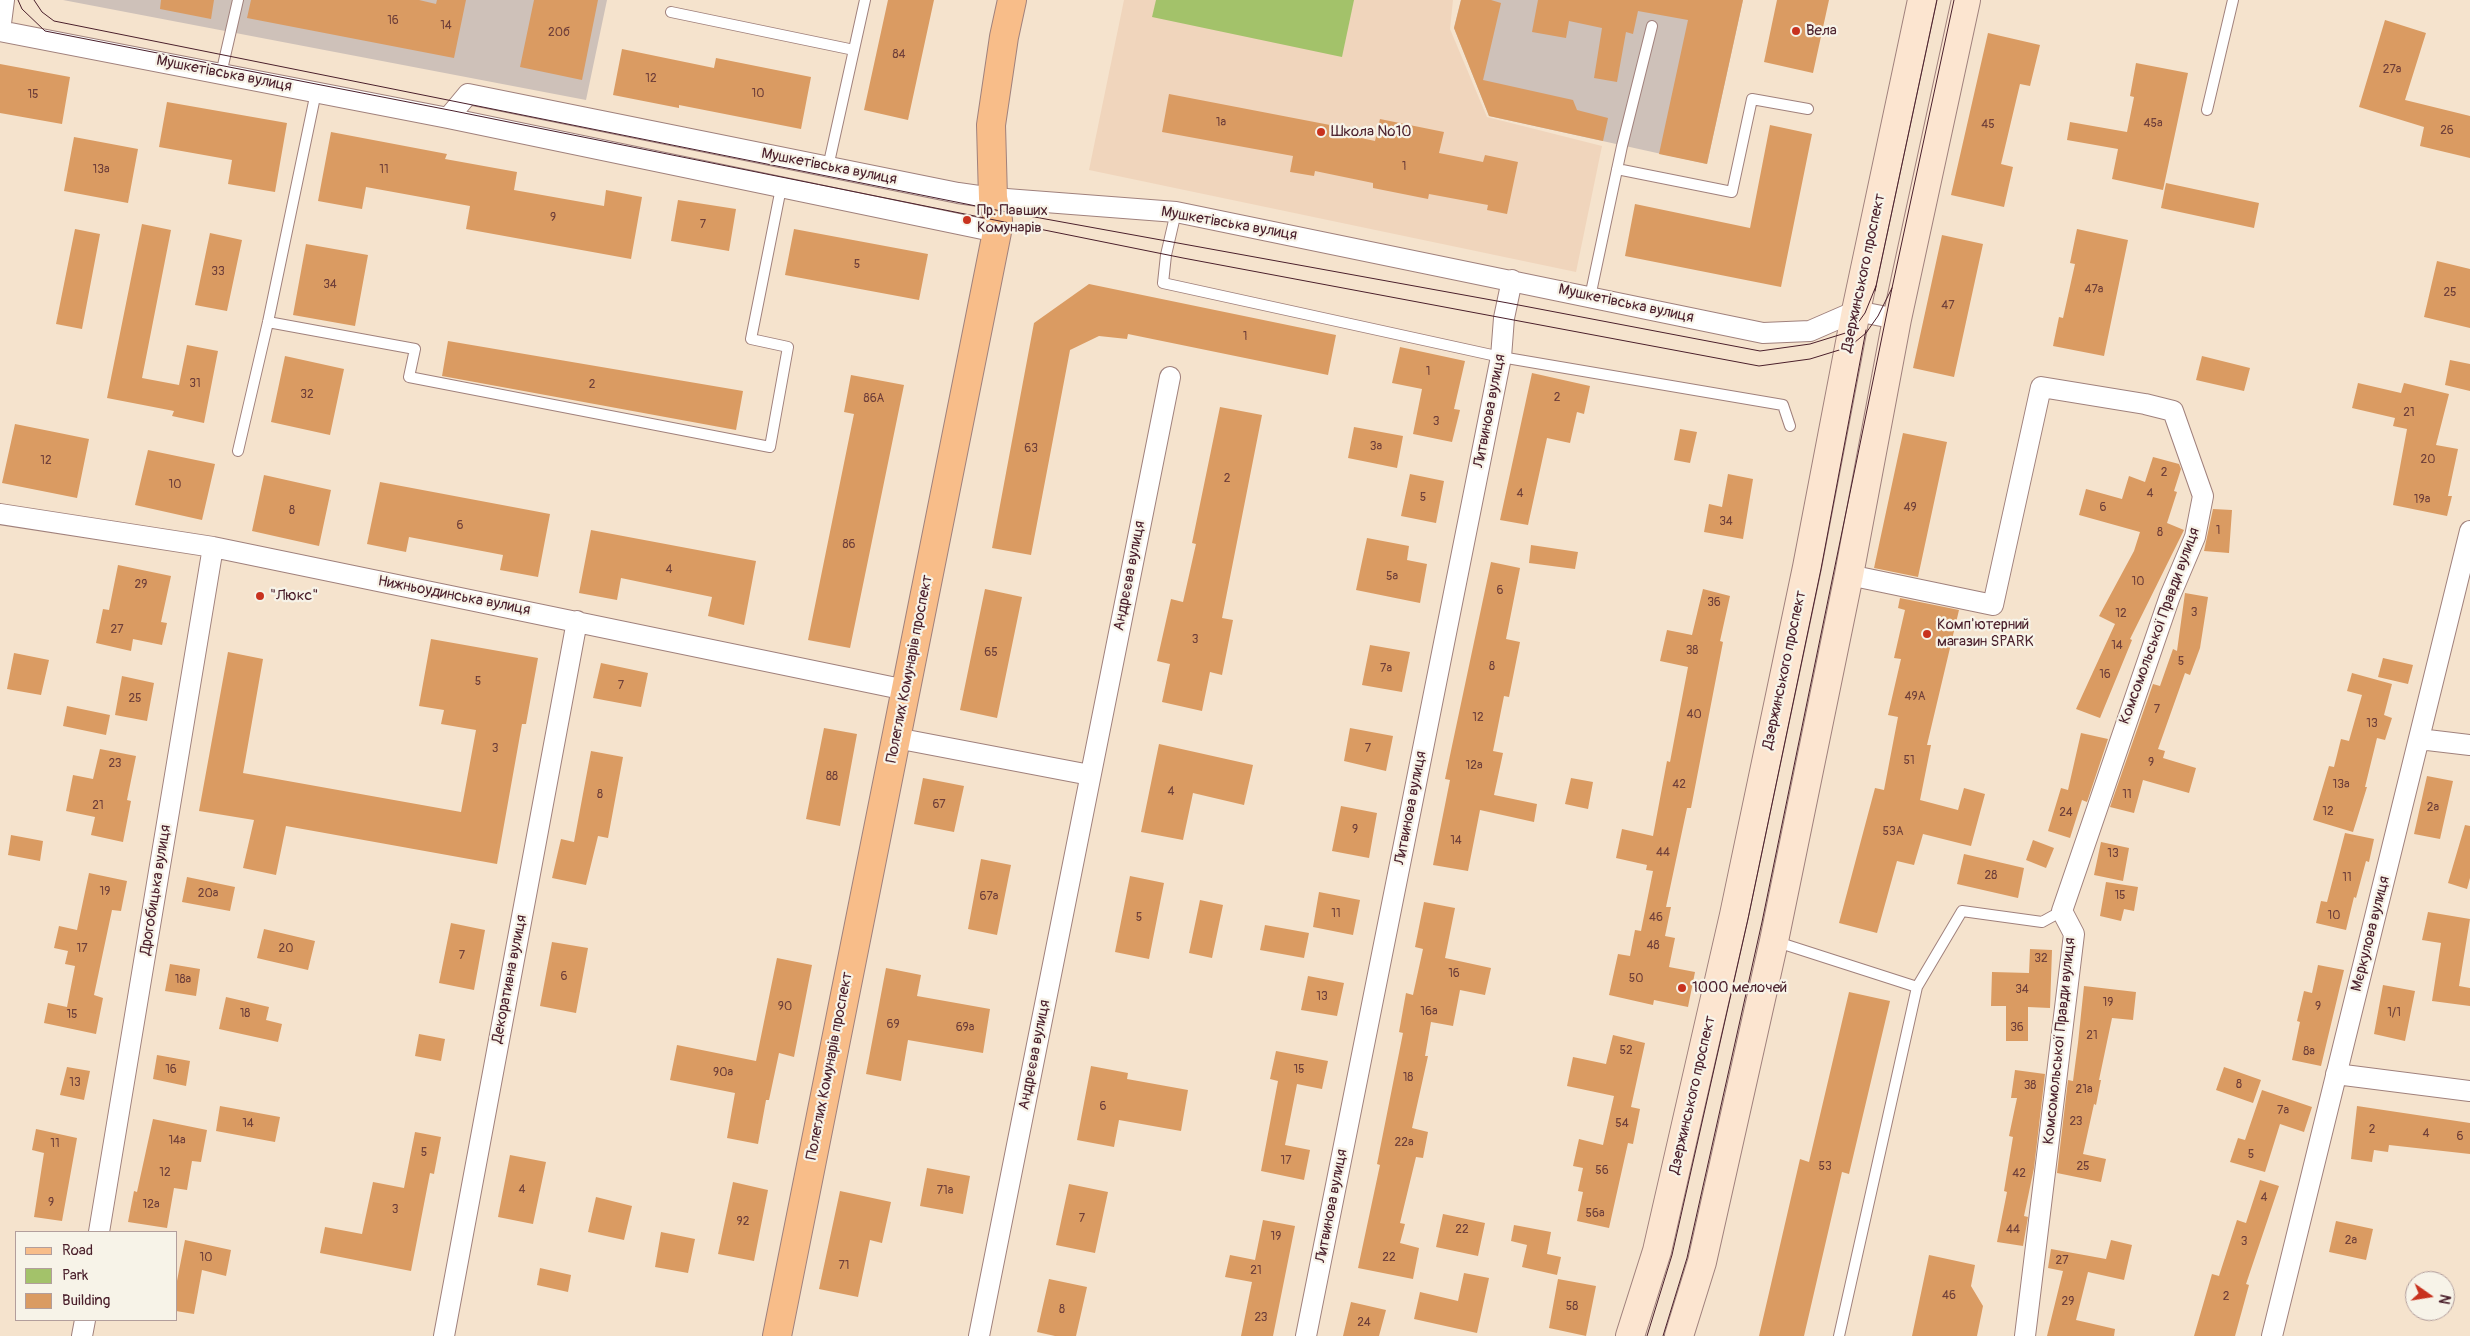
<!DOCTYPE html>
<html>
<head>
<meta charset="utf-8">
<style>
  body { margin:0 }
  #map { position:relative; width:2470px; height:1336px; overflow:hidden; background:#f5e3cd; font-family:Pangolin,sans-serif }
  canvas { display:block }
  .legend { position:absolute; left:15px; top:1231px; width:162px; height:90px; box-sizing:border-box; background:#f7f3e8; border:1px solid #b29e9c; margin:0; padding:6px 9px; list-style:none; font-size:15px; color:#4a1f2b }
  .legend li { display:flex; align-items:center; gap:10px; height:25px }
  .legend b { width:25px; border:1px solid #b29e9c }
  .north { position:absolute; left:2405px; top:1271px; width:50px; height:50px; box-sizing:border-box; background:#f7f3e8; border:1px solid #b29e9c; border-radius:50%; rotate:103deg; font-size:14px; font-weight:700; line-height:20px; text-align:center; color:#4a1f2b }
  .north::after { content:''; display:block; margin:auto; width:18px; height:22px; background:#c8321e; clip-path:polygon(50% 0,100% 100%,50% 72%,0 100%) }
</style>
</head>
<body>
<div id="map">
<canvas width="2470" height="1336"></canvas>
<ul class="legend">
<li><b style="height:6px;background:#f8bd89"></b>Road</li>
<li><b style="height:14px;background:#a3c26a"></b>Park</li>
<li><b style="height:14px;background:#da9b62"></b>Building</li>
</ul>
<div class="north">N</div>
</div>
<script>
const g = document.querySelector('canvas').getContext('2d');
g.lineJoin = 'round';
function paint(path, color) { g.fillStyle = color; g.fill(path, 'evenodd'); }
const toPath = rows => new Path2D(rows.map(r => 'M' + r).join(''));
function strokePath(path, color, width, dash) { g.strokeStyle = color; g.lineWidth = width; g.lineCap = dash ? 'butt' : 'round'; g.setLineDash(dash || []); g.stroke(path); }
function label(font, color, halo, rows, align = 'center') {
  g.font = font + ' Pangolin,sans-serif'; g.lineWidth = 4.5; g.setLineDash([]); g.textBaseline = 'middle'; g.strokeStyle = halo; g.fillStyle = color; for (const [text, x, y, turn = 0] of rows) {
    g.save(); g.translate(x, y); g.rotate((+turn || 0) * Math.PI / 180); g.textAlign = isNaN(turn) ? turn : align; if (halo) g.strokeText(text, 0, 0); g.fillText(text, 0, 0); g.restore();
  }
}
paint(toPath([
  [1124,0,1453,0,1450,29,1487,117,1602,146,1576,272,1089,170]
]), '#f0d5bc');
paint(toPath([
  [63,0,607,0,586,100],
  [1461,0,1743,0,1707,164,1489,116,1454,28]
]), '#cec1b9');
paint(toPath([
  [1156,0,1354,0,1342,57,1152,17]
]), '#a3c26a');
paint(toPath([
  [161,0,214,0,211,19,160,9],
  [251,0,419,0,436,4,437,0,466,0,454,58,247,18],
  [534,0,598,0,582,80,520,67],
  [888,0,934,0,908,120,864,110],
  [1461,0,1491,0,1501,3,1483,80,1573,100,1577,110,1608,118,1603,141,1489,116,1454,28],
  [1538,0,1743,0,1707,164,1659,154,1688,20,1638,11,1633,34,1626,32,1617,82,1594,78,1602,28,1569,21,1566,38,1532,32],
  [1777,0,1829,0,1813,73,1764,62],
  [2385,20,2426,33,2405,100,2470,116,2470,158,2420,146,2424,127,2359,107],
  [1988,33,2040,45,2030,86,2020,84,2001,164,2013,167,2004,207,1951,195],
  [622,49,714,68,716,58,811,77,801,129,679,105,679,108,613,95],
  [2136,63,2188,73,2163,190,2112,179,2118,149,2067,140,2070,122,2127,132,2134,97,2130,96],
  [0,64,70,77,62,124,0,113],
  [1169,94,1330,125,1329,131,1375,141,1380,119,1444,132,1439,153,1483,162,1485,155,1518,162,1507,214,1487,210,1488,205,1429,194,1428,199,1373,188,1373,183,1315,171,1314,176,1290,172,1293,156,1162,132],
  [167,102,287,123,275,192,228,184,232,160,159,147],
  [1770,125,1812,134,1781,287,1625,256,1635,204,1750,228],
  [331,132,447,154,445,159,517,172,514,190,604,206,606,190,642,197,631,259,466,229,470,206,366,187,362,209,318,201],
  [74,137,138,149,128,203,64,191],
  [2166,183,2259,203,2254,228,2161,208],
  [678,200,736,209,729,251,671,241],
  [142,224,171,230,142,378,179,385,187,345,218,351,204,423,172,416,174,411,107,398],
  [75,229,100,234,82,329,56,324],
  [794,229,928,254,919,300,785,275],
  [2077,229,2128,240,2104,356,2053,346,2059,317,2063,318,2075,264,2070,263],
  [210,233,242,240,227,311,195,305],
  [1942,235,1983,244,1954,377,1913,368],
  [306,244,368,255,355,326,293,315],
  [2437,261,2470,269,2470,328,2424,317],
  [1089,284,1336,335,1328,375,1128,334,1127,339,1099,336,1070,350,1031,555,992,548,1034,323],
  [448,341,743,391,736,430,442,376],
  [1400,347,1465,361,1454,409,1460,410,1452,442,1413,434,1422,389,1392,383],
  [285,356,344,369,330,435,271,422],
  [2202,356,2250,368,2244,391,2196,380],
  [2450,360,2470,364,2470,391,2445,385],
  [1532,373,1590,386,1584,414,1577,412,1570,443,1547,438,1528,525,1500,520],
  [851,375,904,385,850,648,808,640,854,414,844,412],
  [2358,383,2401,393,2404,383,2449,394,2436,445,2458,449,2448,496,2452,496,2447,516,2393,505,2407,429,2393,426,2395,418,2352,408],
  [1220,407,1262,415,1222,618,1233,620,1222,675,1210,672,1202,711,1162,702,1170,664,1157,661,1171,599,1183,602,1196,544,1192,543],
  [15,424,89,439,77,498,2,483],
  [1354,427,1403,436,1397,468,1348,458],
  [1680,429,1697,432,1690,463,1674,460],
  [1903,433,1947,442,1918,577,1874,568],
  [148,450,215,464,202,520,135,505],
  [2153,457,2179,464,2181,469,2174,491,2177,492,2167,523,2184,530,2130,639,2132,640,2100,718,2076,709,2115,624,2099,616,2134,551,2140,532,2079,515,2086,489,2122,499,2129,476,2145,482],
  [1410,474,1444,481,1436,523,1401,516],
  [1728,474,1753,479,1743,539,1704,532,1709,504,1722,507],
  [264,475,331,490,319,546,252,531],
  [380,482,550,514,538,577,500,570,503,555,409,537,406,552,367,544],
  [2213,509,2232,510,2229,553,2204,551],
  [591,530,756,561,744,625,708,616,712,597,621,578,617,600,579,593],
  [1367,538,1409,546,1407,560,1427,564,1420,603,1356,590],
  [1531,545,1578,552,1575,569,1529,563],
  [1491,562,1520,568,1506,639,1520,642,1509,697,1504,696,1493,751,1503,753,1494,795,1537,804,1534,822,1480,810,1468,871,1433,865,1450,780,1445,779],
  [118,565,171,576,161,622,167,623,162,645,133,639,131,651,96,643,103,609,109,610],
  [985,589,1022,597,997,718,960,710],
  [1703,589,1730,596,1720,641,1723,642,1691,808,1687,808,1666,907,1671,907,1665,936,1675,938,1669,967,1695,972,1688,1007,1654,1000,1653,1005,1609,995,1618,954,1630,956,1635,930,1641,931,1653,871,1646,870,1647,865,1616,858,1622,829,1653,836,1667,761,1670,762,1688,667,1660,661,1667,630,1692,635],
  [2185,593,2208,597,2200,648,2190,675,2185,673,2158,749,2165,751,2163,758,2196,768,2189,793,2143,780,2134,813,2110,807,2153,684,2160,686,2173,649,2177,651],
  [1900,598,1959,610,1927,745,1931,745,1920,800,1958,810,1964,788,1985,794,1971,846,1923,834,1914,865,1897,861,1877,933,1839,923,1875,788,1884,790,1898,717,1888,715,1901,659,1894,658,1905,610,1898,608],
  [431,639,538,658,526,724,522,724,497,864,286,826,276,875,243,868,254,820,199,811,228,652,263,659,243,773,461,812,476,730,441,724,444,710,419,706],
  [1370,645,1410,652,1402,692,1362,685],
  [14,653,49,660,41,695,7,689],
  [2383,658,2413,665,2408,684,2378,677],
  [601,663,648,673,641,707,593,698],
  [2352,673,2392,684,2384,715,2392,718,2385,740,2377,738,2365,787,2367,787,2353,832,2313,820,2329,766,2334,767,2341,739,2349,741,2362,695,2347,691],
  [122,676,154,683,147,721,115,715],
  [67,706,110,715,106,735,63,726],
  [824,728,857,734,840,826,806,819],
  [1350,728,1393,736,1386,771,1344,761],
  [2081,733,2108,739,2087,802,2082,800,2070,838,2048,831,2061,788,2068,790],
  [1159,744,1253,765,1244,805,1193,793,1183,840,1141,832],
  [100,749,136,756,127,800,131,801,123,842,91,835,95,817,66,811,73,775,93,779],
  [591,751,623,757,608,838,598,836,586,885,552,878,561,839,574,842],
  [2427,776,2453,781,2440,839,2414,834],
  [923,778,964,786,954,832,914,824],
  [1571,778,1593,782,1588,809,1565,804],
  [1341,806,1377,813,1369,858,1332,851],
  [2465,825,2470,826,2470,878,2467,889,2448,883],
  [2345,833,2374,839,2369,862,2366,861,2356,898,2354,897,2346,930,2316,923,2321,901,2327,902],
  [11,835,43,841,40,861,8,855],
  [2033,840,2054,848,2046,868,2026,860],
  [2101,842,2129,848,2123,881,2094,875],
  [1964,854,2024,868,2018,898,1957,884],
  [981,859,1011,865,997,935,968,929],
  [89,873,127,881,121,911,112,910,94,995,103,998,96,1034,44,1023,48,1003,67,1007,75,966,65,964,68,951,54,948,59,926,77,930],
  [1130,876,1164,883,1149,959,1115,952],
  [187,877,235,887,230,911,182,902],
  [2106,882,2138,887,2134,911,2124,909,2121,921,2100,916],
  [1319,892,1360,900,1353,935,1313,927],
  [1200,900,1223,905,1212,958,1189,953],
  [1424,902,1455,908,1445,958,1491,968,1485,995,1460,990,1453,1026,1431,1022,1425,1056,1428,1056,1412,1128,1428,1132,1423,1158,1416,1157,1400,1223,1405,1224,1400,1243,1419,1248,1413,1279,1358,1268,1380,1165,1377,1164,1403,1033,1399,1032,1406,993,1413,995,1423,949,1415,947],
  [2428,912,2470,919,2459,986,2470,988,2470,1006,2432,1001,2441,943,2422,940],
  [451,923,485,930,474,990,439,983],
  [1265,925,1309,933,1304,958,1260,950],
  [264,929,315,941,308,970,257,958],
  [552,942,588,948,576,1013,540,1006],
  [2030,949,2052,950,2050,1008,2028,1007,2028,1041,2006,1041,2006,1006,1991,1006,1992,972,2029,973],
  [777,958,812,965,794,1057,779,1053,769,1100,766,1100,758,1144,727,1138,735,1093,670,1080,677,1045,756,1061],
  [170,964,200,969,196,996,165,991],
  [2318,965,2344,970,2321,1066,2292,1060,2300,1022,2297,1021,2304,991,2312,993],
  [886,968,921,975,917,996,990,1009,983,1053,908,1040,901,1081,866,1074],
  [1308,976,1344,983,1337,1016,1301,1010],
  [2383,985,2415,991,2405,1041,2374,1034],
  [2084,986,2136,992,2133,1020,2112,1018,2099,1080,2101,1080,2096,1105,2094,1104,2083,1154,2106,1159,2101,1182,2057,1173,2068,1080,2073,1081,2078,1043],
  [1849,992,1890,1001,1849,1174,1842,1172,1804,1336,1759,1336,1800,1159,1809,1162],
  [226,997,269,1007,266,1020,282,1024,278,1042,219,1029],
  [419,1034,445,1039,441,1061,415,1056],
  [1613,1035,1645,1043,1631,1107,1640,1109,1633,1144,1628,1143,1609,1228,1577,1221,1583,1192,1578,1191,1583,1168,1573,1166,1579,1139,1603,1145,1614,1096,1567,1086,1573,1057,1606,1064],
  [1276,1051,1328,1061,1322,1089,1297,1084,1285,1145,1310,1150,1304,1180,1261,1171,1278,1081,1270,1079],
  [157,1055,190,1061,186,1086,153,1079],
  [1091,1066,1128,1073,1127,1079,1188,1090,1181,1131,1119,1120,1114,1147,1077,1140],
  [67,1067,90,1071,84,1100,60,1095],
  [2224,1067,2261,1080,2253,1103,2216,1090],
  [2015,1070,2045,1074,2034,1168,2024,1216,2028,1217,2023,1246,1997,1242,2007,1192,2004,1191,2013,1137,2009,1136,2017,1098,2011,1098],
  [2262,1090,2312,1107,2304,1132,2280,1124,2265,1172,2230,1162,2238,1138,2245,1140],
  [220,1106,280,1117,275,1142,216,1131],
  [2357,1106,2470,1123,2470,1154,2389,1145,2388,1152,2374,1150,2372,1162,2351,1159],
  [153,1119,207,1130,201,1162,192,1161,187,1190,174,1188,167,1228,128,1222,134,1191,137,1192],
  [36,1129,77,1138,62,1221,34,1217,44,1153,32,1150],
  [415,1132,441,1137,434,1174,430,1173,411,1271,320,1253,325,1227,362,1234,373,1182,404,1188],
  [510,1155,546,1162,533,1224,498,1217],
  [927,1168,970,1176,963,1214,920,1206],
  [2260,1180,2279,1186,2246,1284,2249,1285,2235,1336,2194,1336,2212,1274,2219,1276,2237,1220,2246,1223],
  [733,1182,768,1190,754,1261,718,1254],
  [1069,1184,1108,1192,1095,1253,1056,1245],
  [840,1191,891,1202,882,1243,870,1240,858,1297,819,1289],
  [596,1197,632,1206,624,1240,588,1232],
  [1443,1214,1485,1223,1478,1256,1436,1247],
  [1263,1220,1295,1226,1273,1336,1241,1336,1252,1282,1225,1277,1230,1255,1255,1260],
  [2336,1221,2373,1229,2366,1260,2329,1252],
  [1514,1225,1551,1232,1547,1254,1561,1257,1557,1275,1522,1267,1527,1245,1511,1241],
  [661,1232,695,1239,688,1273,655,1267],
  [185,1240,231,1250,226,1276,202,1270,194,1314,176,1311,176,1286],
  [2111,1240,2132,1245,2124,1280,2088,1272,2076,1320,2115,1329,2114,1336,2047,1336,2063,1271,2048,1268,2051,1249,2106,1259],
  [1929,1255,1975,1265,1971,1286,1983,1306,1977,1336,1912,1336],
  [540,1268,571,1275,568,1292,537,1285],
  [1464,1273,1489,1278,1477,1333,1414,1319,1420,1292,1458,1301],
  [1049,1279,1087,1287,1076,1336,1055,1336,1037,1332],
  [1558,1279,1596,1286,1586,1336,1549,1328],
  [1351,1302,1386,1310,1379,1336,1343,1336]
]), '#da9b62');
const lane = toPath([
  [671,12,854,50],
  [221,74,238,0],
  [2207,110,2233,0],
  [828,167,865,0],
  [1617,169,1732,192,1752,99,1808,109],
  [1176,212,1166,255,1163,283,1501,357,1783,405,1790,426],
  [1590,297,1622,146,1652,26],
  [268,322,415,349,409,377,770,447,788,347,751,339,781,188],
  [238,451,268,322,316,92],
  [1774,941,1917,987,1962,911,2042,922,2062,911],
  [1839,1336,1917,987]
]);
const street = toPath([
  [0,31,448,118,997,232],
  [0,31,4,0],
  [448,118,468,94,958,193,993,198,1176,212,1763,333,1810,331,1856,311,1897,319],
  [0,514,213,547,906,690],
  [1849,575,1993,605,2041,387,2145,404,2173,411,2203,496,2195,537,2170,596,2062,911,2074,934,2025,1336],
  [896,738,1090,775],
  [2419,739,2470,745],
  [2336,1074,2470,1091],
  [99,1232,213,547],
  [82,1336,85,1320],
  [444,1336,577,621],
  [979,1336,1170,377],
  [1306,1336,1501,357,1504,318,1512,280],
  [2272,1336,2470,531]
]);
const secondary = toPath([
  [1630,1336,1657,1251,1734,915,1807,567,1856,311,1922,0],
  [1679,1336,1702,1262,1774,941,1849,575,1897,319,1966,0]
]);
const primary = toPath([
  [777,1336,997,232,998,220,993,198,991,125,1004,37,1012,0]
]);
strokePath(lane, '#a0817c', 12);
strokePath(street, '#a0817c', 22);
strokePath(secondary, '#a0817c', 30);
strokePath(primary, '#a0817c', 30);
strokePath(lane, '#fff', 10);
strokePath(street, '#fff', 20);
strokePath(secondary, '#fce5d0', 28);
strokePath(primary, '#f8bd89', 28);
strokePath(toPath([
  [18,0,22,9,45,31,454,111,1183,258,1759,366,1810,359,1849,347,1866,333,1878,316,1892,288],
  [34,0,42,12,54,21,996,210,1508,303,1760,351,1810,344,1852,331,1865,313,1876,286],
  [1875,291,1937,0],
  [1647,1336,1672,1255,1748,919,1821,569,1866,330],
  [1663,1336,1687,1258,1762,922,1892,288,1954,0]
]), '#4a1f2b', 1);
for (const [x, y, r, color] of [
  [1796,31,5,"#c8321e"],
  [1321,132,5,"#c8321e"],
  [967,220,5,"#c8321e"],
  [260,596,5,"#c8321e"],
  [1927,634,5,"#c8321e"],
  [1682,988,5,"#c8321e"]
]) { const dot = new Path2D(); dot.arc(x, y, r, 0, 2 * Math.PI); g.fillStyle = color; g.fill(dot); strokePath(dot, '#f7f3e8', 2); }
label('12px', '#6e3e39', null, [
  ["16",393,21],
  ["14",446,26],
  ["20б",559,33],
  ["84",899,55],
  ["27а",2392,70],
  ["12",651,79],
  ["10",758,94],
  ["15",33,95],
  ["1а",1221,123],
  ["45а",2153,124],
  ["45",1988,125],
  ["26",2447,131],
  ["1",1404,167],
  ["13а",101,170],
  ["11",384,170],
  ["9",553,218],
  ["7",703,225],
  ["5",857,265],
  ["33",218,272],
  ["34",330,285],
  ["47а",2094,290],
  ["25",2450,293],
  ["47",1948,306],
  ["1",1245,337],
  ["1",1428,372],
  ["31",195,384],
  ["2",592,385],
  ["32",307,395],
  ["2",1557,398],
  ["86А",874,399],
  ["21",2409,413],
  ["3",1436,422],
  ["3а",1376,447],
  ["63",1031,449],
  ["20",2428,460],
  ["12",46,461],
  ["2",2164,473],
  ["2",1227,479],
  ["10",175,485],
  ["4",1520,494],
  ["4",2150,494],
  ["5",1423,498],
  ["19а",2422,500],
  ["49",1910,508],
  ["6",2103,508],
  ["8",292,511],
  ["34",1726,522],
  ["6",460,526],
  ["1",2218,531],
  ["8",2160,533],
  ["86",849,545],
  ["4",669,570],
  ["5а",1392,577],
  ["10",2138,582],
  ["29",141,585],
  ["6",1500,591],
  ["36",1714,603],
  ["3",2194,613],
  ["12",2121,614],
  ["27",117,630],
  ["3",1195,640],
  ["14",2117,646],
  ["38",1692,651],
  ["65",991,653],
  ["5",2181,662],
  ["8",1492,667],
  ["7а",1386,669],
  ["16",2105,675],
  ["5",478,682],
  ["7",621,686],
  ["49А",1915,697],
  ["25",135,699],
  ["7",2157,710],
  ["40",1694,715],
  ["12",1478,718],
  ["13",2372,724],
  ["3",495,749],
  ["7",1368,749],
  ["51",1909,761],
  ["9",2151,763],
  ["23",115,764],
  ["12а",1474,766],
  ["88",832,777],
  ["42",1679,785],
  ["13а",2341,785],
  ["4",1171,792],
  ["8",600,795],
  ["11",2127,795],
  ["67",939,805],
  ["21",98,806],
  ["2а",2433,808],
  ["12",2328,812],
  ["24",2066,813],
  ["9",1355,830],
  ["53А",1893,832],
  ["14",1456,841],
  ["44",1663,853],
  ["13",2113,854],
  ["28",1991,876],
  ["11",2347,878],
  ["19",105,892],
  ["20а",208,894],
  ["15",2120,896],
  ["67а",989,897],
  ["11",1336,914],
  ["10",2334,916],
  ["5",1139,918],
  ["46",1656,918],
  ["48",1653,946],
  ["17",82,949],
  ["20",286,949],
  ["7",462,956],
  ["32",2041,959],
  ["16",1454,974],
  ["6",564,977],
  ["50",1636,979],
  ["18а",183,980],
  ["34",2022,990],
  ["13",1322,997],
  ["19",2108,1003],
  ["90",785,1007],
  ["9",2318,1007],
  ["16а",1429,1012],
  ["1/1",2394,1013],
  ["18",245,1014],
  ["15",72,1015],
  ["69",893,1025],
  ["69а",965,1028],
  ["36",2017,1028],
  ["21",2092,1036],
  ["52",1626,1051],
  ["8а",2309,1052],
  ["16",171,1070],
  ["15",1299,1070],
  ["90а",723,1073],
  ["18",1408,1078],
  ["13",75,1083],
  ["8",2239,1085],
  ["38",2030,1086],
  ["21а",2084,1090],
  ["6",1103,1107],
  ["7а",2283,1111],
  ["23",2076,1122],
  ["14",248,1124],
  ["54",1622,1124],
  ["2",2372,1130],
  ["4",2426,1134],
  ["6",2460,1137],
  ["14а",177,1141],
  ["22а",1404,1143],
  ["11",55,1144],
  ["5",424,1153],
  ["5",2251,1155],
  ["17",1286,1161],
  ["53",1825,1167],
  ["25",2083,1167],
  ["56",1602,1171],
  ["12",165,1173],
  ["42",2019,1174],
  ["4",522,1190],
  ["71а",945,1191],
  ["4",2264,1198],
  ["9",51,1203],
  ["12а",151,1205],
  ["3",395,1210],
  ["56а",1595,1214],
  ["7",1082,1219],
  ["92",743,1222],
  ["22",1462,1230],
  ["44",2013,1230],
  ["19",1276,1237],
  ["2а",2351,1241],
  ["3",2244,1242],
  ["10",206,1258],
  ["22",1389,1258],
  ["27",2062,1261],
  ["71",844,1266],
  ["21",1256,1271],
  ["46",1949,1296],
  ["2",2226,1297],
  ["29",2068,1302],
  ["58",1572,1307],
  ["8",1062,1310],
  ["23",1261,1318],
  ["24",1364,1323]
]);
label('15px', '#4a1f2b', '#f7f3e8', [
  ["Вела",1806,31],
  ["Школа №10",1331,132],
  ["Пр. Павших",977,211],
  ["Комунарiв",977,228],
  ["\"Люкс\"",270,596],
  ["Комп'ютерний",1937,625],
  ["магазин SPARK",1937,642],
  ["1000 мелочей",1692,988]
], 'left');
label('15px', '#4a1f2b', '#f7f3e8', [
  ["Мушкетівська вулиця",224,74,11],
  ["Мушкетівська вулиця",829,167,11],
  ["Мушкетівська вулиця",1229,224,10],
  ["Дзержинського проспект",1864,273,-78],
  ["Мушкетівська вулиця",1626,304,12],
  ["Литвинова вулиця",1490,411,-79],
  ["Андрєєва вулиця",1130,576,-79],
  ["Нижньоудинська вулиця",454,596,11],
  ["Комсомольської Правди вулиця",2160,626,-70],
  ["Полеглих Комунарів проспект",910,669,-79],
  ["Дзержинського проспект",1785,670,-78],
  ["Литвинова вулиця",1411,808,-79],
  ["Дрогобицька вулиця",156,890,-81],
  ["Мєркулова вулиця",2371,934,-76],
  ["Декоративна вулиця",510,979,-79],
  ["Комсомольської Правди вулиця",2060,1041,-84],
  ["Андрєєва вулиця",1035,1055,-79],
  ["Полеглих Комунарів проспект",830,1066,-79],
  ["Дзержинського проспект",1693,1095,-77],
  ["Литвинова вулиця",1332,1206,-79]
]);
</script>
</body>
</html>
